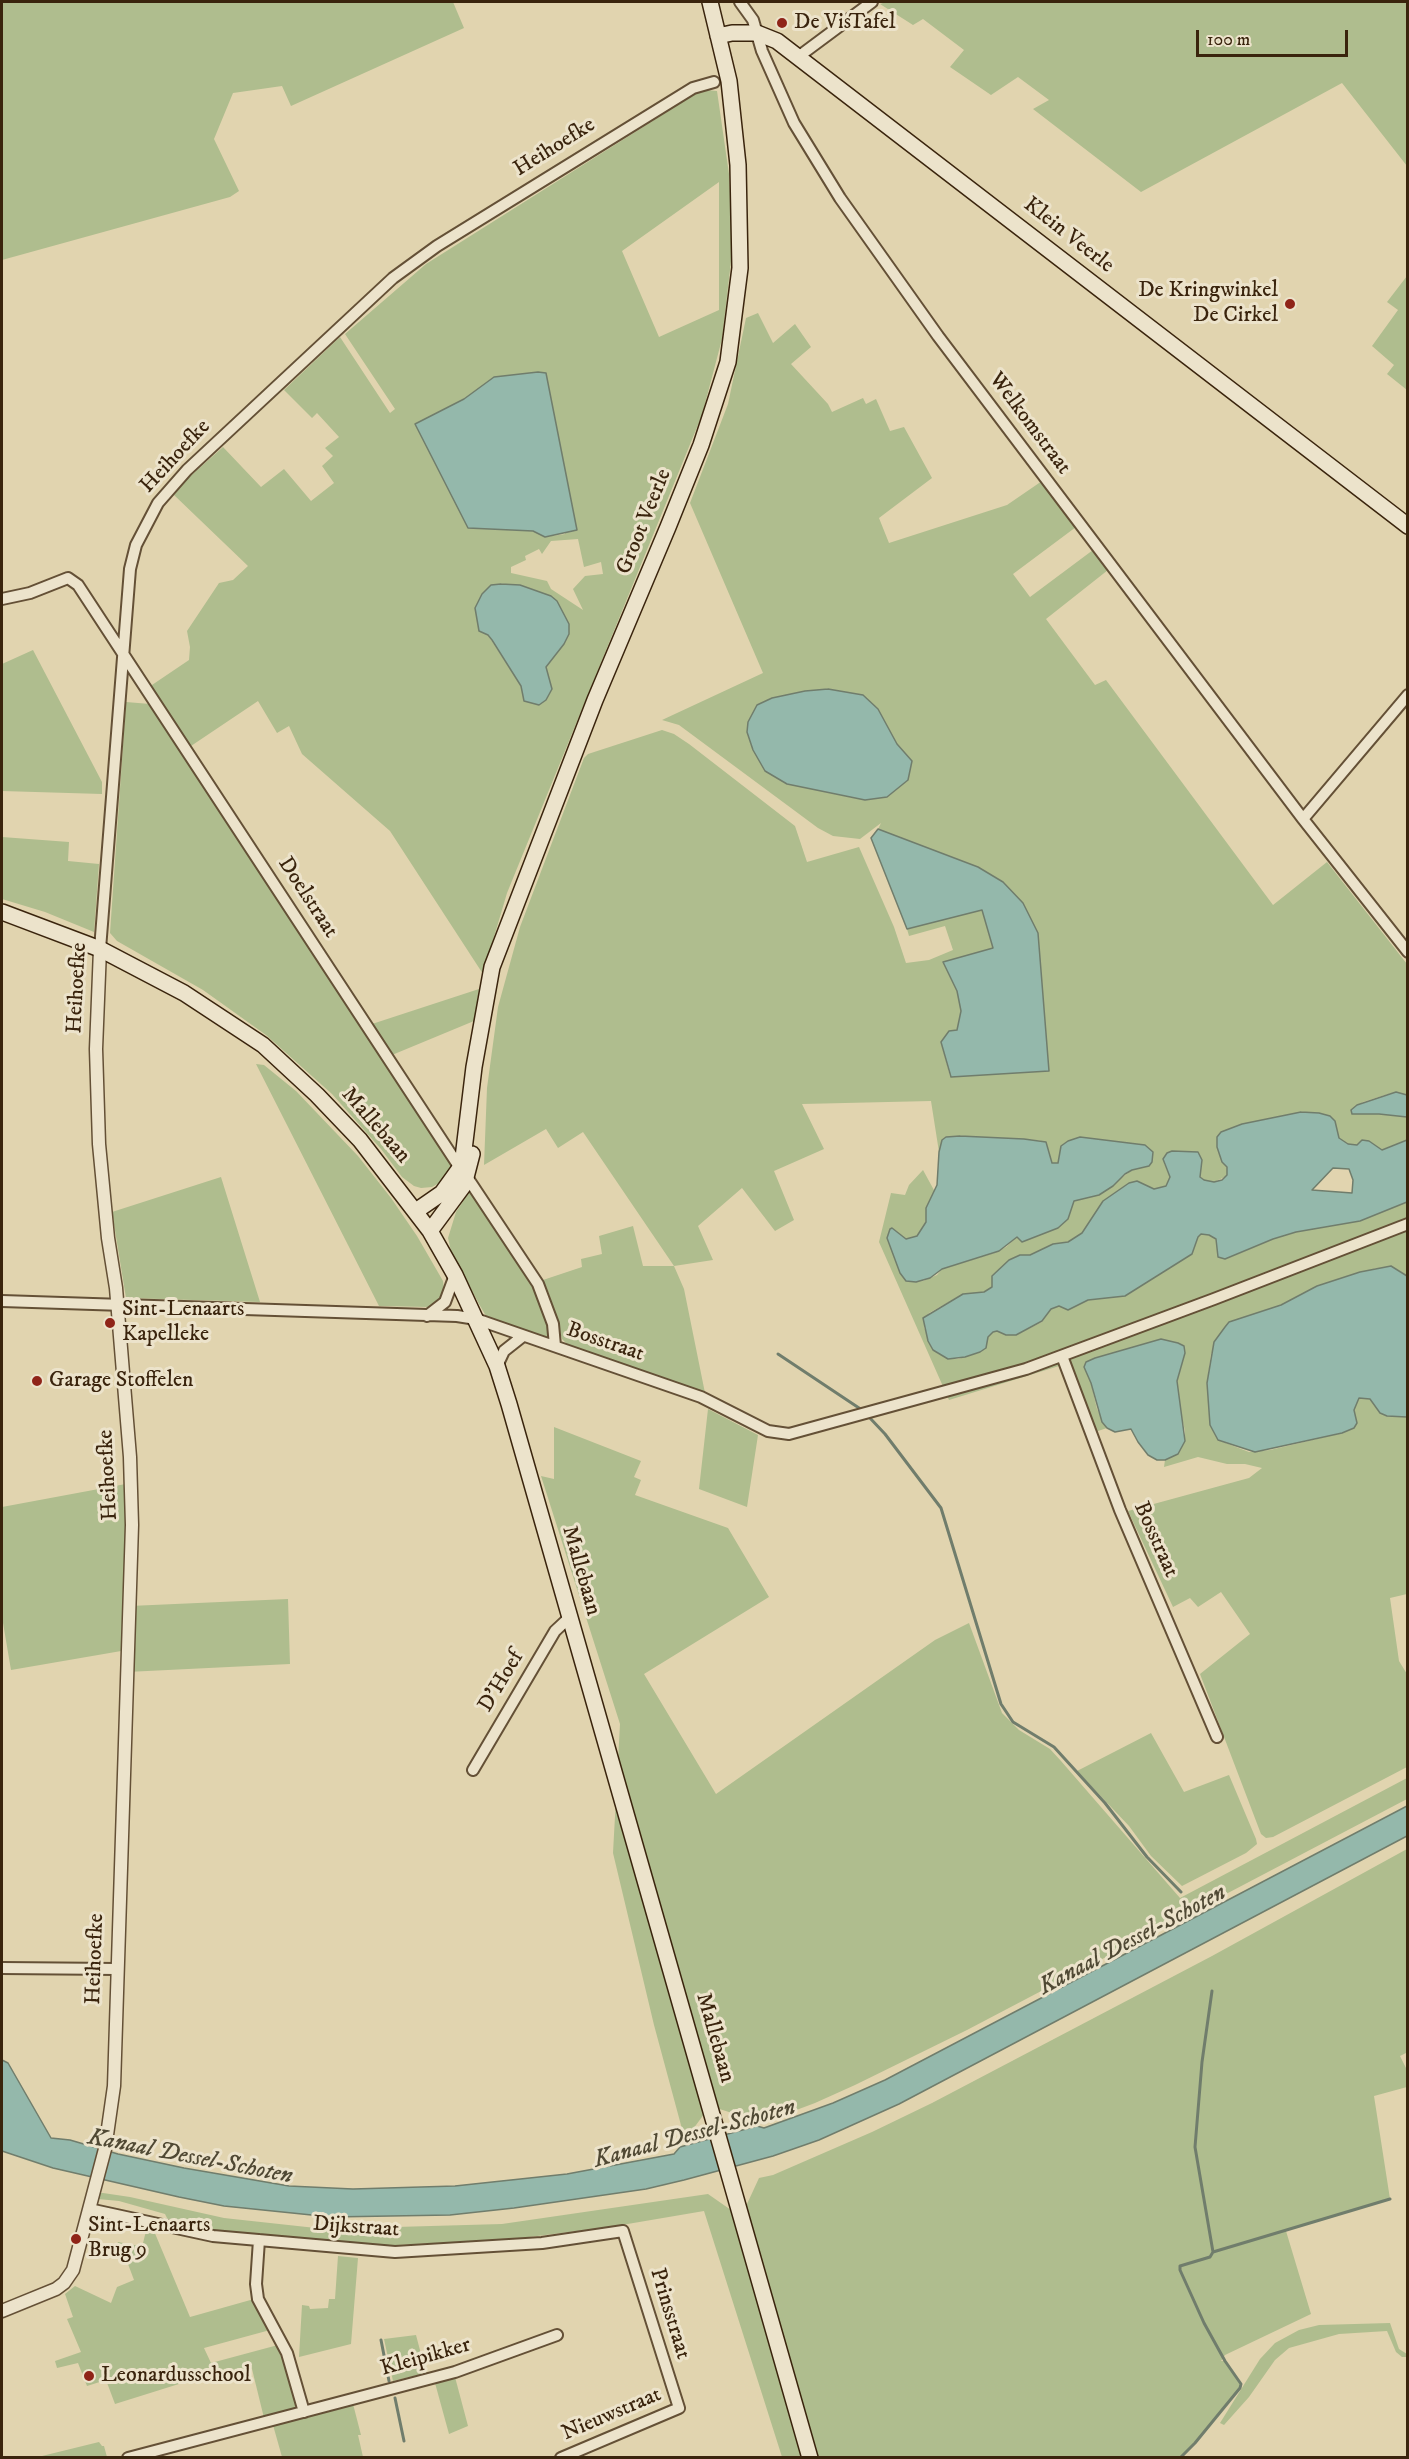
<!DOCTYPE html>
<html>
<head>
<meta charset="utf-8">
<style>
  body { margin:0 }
  #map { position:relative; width:1409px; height:2459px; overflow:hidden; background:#e1d4af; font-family:"IM FELL DW Pica",serif }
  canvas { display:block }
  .frame { position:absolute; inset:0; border:3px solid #3a240d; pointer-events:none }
  .scale { position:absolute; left:1196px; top:30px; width:152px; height:27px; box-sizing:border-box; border:3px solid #3a240d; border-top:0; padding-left:8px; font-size:18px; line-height:21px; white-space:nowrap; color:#3a240d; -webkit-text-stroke:4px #ece3cb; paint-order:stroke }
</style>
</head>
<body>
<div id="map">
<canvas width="1409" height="2459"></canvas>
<div class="frame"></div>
<div class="scale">100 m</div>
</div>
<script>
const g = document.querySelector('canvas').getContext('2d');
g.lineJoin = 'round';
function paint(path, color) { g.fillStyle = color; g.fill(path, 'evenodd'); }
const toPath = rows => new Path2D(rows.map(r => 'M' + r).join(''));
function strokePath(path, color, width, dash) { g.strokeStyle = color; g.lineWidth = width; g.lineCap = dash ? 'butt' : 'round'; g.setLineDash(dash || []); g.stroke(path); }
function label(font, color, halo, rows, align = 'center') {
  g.font = font + ' "IM FELL DW Pica",serif'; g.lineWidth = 6; g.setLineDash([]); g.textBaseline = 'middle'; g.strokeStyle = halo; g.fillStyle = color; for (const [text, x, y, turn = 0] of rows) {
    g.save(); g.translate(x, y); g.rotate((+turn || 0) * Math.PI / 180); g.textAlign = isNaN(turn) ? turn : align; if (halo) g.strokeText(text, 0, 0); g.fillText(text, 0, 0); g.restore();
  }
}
paint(toPath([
  [2,2,453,2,464,28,291,106,282,86,233,93,214,139,239,191,230,197,2,260],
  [886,2,1407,2,1407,166,1342,83,1141,192,1033,109,1049,100,1018,77,991,95,950,67,964,50,923,19,913,25,880,4],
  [706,90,717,91,729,174,733,244,722,339,702,415,507,893,483,974,390,831,302,754,289,726,277,733,258,701,188,748,149,687,189,660,190,647,187,631,219,583,233,580,248,566,174,495,187,479,223,447,261,487,284,469,311,501,334,483,322,466,333,456,325,448,339,437,317,413,312,418,284,390,340,337,390,413,395,409,345,334,426,264,697,93],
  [719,182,719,310,659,337,622,251],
  [538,372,565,534,545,537,533,531,509,530,415,425,464,399,524,374],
  [578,539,584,567,601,562,603,574,585,576,573,589,583,610,551,589,547,581,511,573,511,567,526,560,525,556,539,549,542,554,551,541],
  [520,585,551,596,564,644,546,667,552,689,546,700,539,705,524,701,521,686,488,635],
  [1407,276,1407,390,1387,374,1394,365,1372,346,1398,310,1387,302],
  [758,313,773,343,795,324,811,347,791,364,828,404,832,412,863,398,866,404,876,399,890,431,904,427,932,478,879,518,889,543,1007,505,1042,481,1076,527,1013,574,1030,597,1093,550,1108,570,1046,619,1095,685,1106,680,1273,905,1327,862,1407,964,1407,1095,1396,1092,1385,1095,1363,1102,1351,1110,1352,1114,1379,1114,1407,1117,1407,1140,1381,1150,1368,1141,1358,1145,1348,1144,1339,1138,1335,1121,1319,1113,1301,1112,1242,1124,1222,1161,1227,1167,1227,1176,1214,1182,1204,1180,1200,1176,1202,1160,1193,1151,1172,1151,1167,1153,1164,1163,1170,1177,1167,1186,1154,1189,1137,1181,1111,1196,1083,1233,1068,1242,1053,1244,1030,1255,1020,1255,994,1282,992,1287,984,1292,963,1294,929,1313,924,1327,933,1350,948,1359,958,1359,980,1352,986,1348,988,1337,993,1332,997,1331,1006,1335,1016,1335,1042,1322,1051,1309,1059,1306,1068,1309,1088,1300,1097,1298,1125,1296,1192,1254,1198,1237,1201,1234,1210,1235,1216,1239,1218,1257,1226,1259,1273,1239,1296,1232,1360,1221,1407,1202,1407,1276,1397,1269,1377,1268,1317,1286,1281,1305,1229,1322,1211,1354,1207,1383,1210,1425,1218,1440,1249,1452,1270,1450,1342,1433,1359,1398,1370,1399,1380,1413,1387,1416,1407,1417,1407,1594,1390,1598,1399,1661,1407,1674,1407,1767,1273,1837,1266,1838,1261,1834,1200,1674,1250,1634,1221,1592,1198,1607,1190,1598,1173,1607,1128,1511,1249,1478,1262,1468,1245,1464,1227,1464,1198,1457,1164,1467,1165,1460,1178,1454,1185,1441,1185,1431,1178,1401,1177,1381,1179,1374,1150,1342,1086,1362,1097,1409,1107,1428,1086,1435,1059,1366,949,1400,879,1242,891,1193,905,1195,909,1185,923,1170,935,1192,926,1208,926,1222,917,1236,912,1239,906,1239,896,1232,911,1282,923,1281,937,1275,942,1269,994,1253,1006,1247,1017,1237,1058,1228,1068,1219,1074,1201,1099,1195,1132,1170,1149,1166,1144,1145,1094,1139,1062,1146,1058,1163,1051,1163,1045,1142,1037,1140,946,1137,939,1152,931,1101,802,1104,824,1149,774,1171,794,1220,775,1231,742,1188,698,1226,713,1260,674,1266,684,1289,705,1393,567,1344,562,1339,549,1294,543,1280,582,1267,581,1259,602,1254,599,1236,633,1226,643,1266,674,1266,583,1132,558,1148,546,1129,484,1165,487,1088,498,1007,520,927,584,758,588,754,662,730,674,734,689,744,795,826,807,862,859,847,894,927,906,963,929,960,953,950,945,926,909,936,907,929,982,909,993,948,943,962,957,991,961,1011,957,1030,941,1042,950,1076,1049,1071,1003,882,978,867,878,829,881,823,860,839,833,836,818,828,679,725,662,720,763,673,690,503,728,404,746,318],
  [828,689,863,695,878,709,897,744,912,761,908,780,887,797,865,800,825,792,814,788],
  [33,650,102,782,102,794,2,791,2,664],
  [126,702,150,704,449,1160,451,1167,441,1182,432,1187,421,1188,414,1186,402,1177,381,1149,332,1094,266,1035,203,990,117,941,110,933],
  [2,837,69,842,68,861,99,864,94,932,45,912,2,899],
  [479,989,474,1021,392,1055,372,1024],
  [256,1064,264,1065,296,1091,358,1156,391,1198,417,1236,443,1281,444,1290,437,1304,428,1307,379,1306],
  [221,1177,260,1302,126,1298,112,1212],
  [470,1191,534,1288,547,1323,550,1333,548,1339,493,1320,486,1316,479,1304,451,1251,448,1238,456,1212],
  [708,1409,758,1435,747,1507,699,1489],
  [554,1427,641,1461,634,1477,641,1480,635,1495,728,1528,769,1597,644,1674,716,1794,935,1640,969,1623,1002,1713,1019,1730,1050,1749,1061,1761,1180,1898,1407,1778,1407,1799,967,2030,855,2085,815,2103,775,2118,751,2119,710,2106,685,2140,654,2025,613,1853,620,1724,541,1476,554,1479],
  [131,1483,130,1606,288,1599,290,1664,127,1672,127,1650,11,1670,2,1617,2,1507],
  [1151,1733,1184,1792,1229,1775,1256,1839,1257,1844,1246,1853,1182,1886,1151,1856,1129,1826,1077,1771],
  [1407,1849,1408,2052,1400,2056,1407,2070,1407,2087,1374,2096,1390,2199,1286,2231,1311,2314,1225,2355,1221,2361,1225,2361,1241,2384,1240,2388,1195,2443,1180,2457,782,2457,704,2211,610,2227,513,2239,378,2246,215,2231,169,2222,165,2214,119,2201,98,2199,98,2193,103,2193,130,2197,224,2218,325,2229,502,2224,708,2194,741,2217,759,2178,773,2175,872,2132,932,2103,1212,1956],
  [146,2231,154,2231,190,2317,254,2299,270,2330,204,2348,211,2363,278,2345,283,2354,297,2399,294,2410,264,2418,252,2369,217,2379,214,2373,115,2404,106,2380,87,2386,78,2363,57,2368,55,2361,81,2352,67,2319,73,2317,65,2294,75,2286,111,2303,117,2287,134,2280,125,2256,115,2253,118,2242,140,2246,143,2243],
  [338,2256,358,2258,351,2344,299,2357,302,2305,309,2306,310,2309,328,2308,329,2299,335,2299],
  [1390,2323,1399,2349,1407,2354,1407,2357,1402,2357,1396,2352,1387,2331,1339,2334,1289,2348,1275,2360,1249,2397,1224,2425,1220,2423,1260,2359,1275,2343,1299,2330,1319,2325],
  [416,2335,426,2373,393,2381,384,2339],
  [455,2377,468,2426,449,2434,435,2383],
  [353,2404,361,2435,358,2435,363,2457,282,2457,273,2425],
  [99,2442,102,2446,104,2446,107,2457,42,2456]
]), '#afbd8e');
const water = toPath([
  [538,372,546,373,577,530,545,537,533,531,468,528,415,424,464,399,494,377,538,372],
  [501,584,520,585,551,596,557,601,569,624,569,634,564,644,546,667,552,689,546,700,539,705,524,701,521,686,492,640,488,635,479,631,475,608,482,594,491,585,501,584],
  [828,689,863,695,878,709,897,744,912,761,908,780,887,797,865,800,787,784,765,771,753,750,747,732,748,722,757,705,772,698,805,691,828,689],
  [878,829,978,867,1003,882,1023,903,1038,933,1049,1071,951,1077,941,1042,949,1031,957,1030,961,1011,957,991,943,962,993,948,982,910,907,929,871,838,878,829],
  [1396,1092,1407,1095,1407,1117,1379,1114,1352,1114,1351,1110,1357,1105,1396,1092],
  [1301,1112,1319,1113,1330,1116,1335,1121,1339,1138,1348,1144,1357,1145,1362,1140,1369,1141,1382,1150,1407,1140,1407,1202,1360,1221,1296,1232,1273,1239,1225,1259,1218,1257,1216,1239,1209,1235,1201,1234,1198,1237,1192,1254,1125,1296,1088,1300,1068,1310,1059,1306,1051,1309,1042,1321,1016,1335,1006,1335,997,1331,993,1332,988,1337,986,1348,980,1352,965,1357,948,1359,933,1350,928,1341,923,1318,963,1294,984,1292,992,1287,992,1276,1009,1260,1020,1255,1030,1255,1053,1244,1068,1242,1082,1233,1103,1201,1129,1183,1137,1181,1154,1189,1166,1186,1170,1177,1163,1159,1167,1153,1172,1151,1198,1152,1202,1160,1200,1177,1204,1180,1214,1182,1222,1180,1227,1175,1227,1167,1222,1162,1217,1147,1217,1137,1221,1132,1242,1124,1301,1112],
  [1333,1168,1349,1169,1353,1180,1352,1193,1312,1190,1333,1168],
  [960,1136,1024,1139,1046,1142,1052,1163,1058,1163,1061,1146,1068,1141,1080,1137,1145,1145,1153,1152,1152,1162,1149,1166,1132,1170,1125,1174,1113,1186,1099,1195,1074,1201,1068,1219,1058,1228,1022,1242,1017,1237,999,1251,942,1269,930,1278,916,1282,906,1281,900,1273,887,1238,890,1229,892,1228,906,1239,917,1236,926,1222,926,1208,937,1185,939,1152,942,1140,946,1137,960,1136],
  [1391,1266,1407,1276,1407,1417,1387,1416,1380,1413,1370,1399,1359,1398,1354,1410,1357,1423,1354,1428,1342,1433,1255,1452,1218,1440,1210,1425,1207,1383,1214,1342,1225,1327,1229,1322,1281,1305,1317,1286,1360,1272,1391,1266],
  [1161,1339,1178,1343,1184,1346,1185,1353,1177,1381,1185,1441,1178,1454,1165,1460,1157,1460,1148,1455,1138,1442,1131,1429,1115,1432,1107,1428,1102,1422,1091,1383,1084,1367,1086,1362,1095,1358,1161,1339],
  [1407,1806,1407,1836,899,2104,819,2140,773,2156,684,2180,646,2189,514,2208,450,2215,331,2217,224,2206,179,2197,53,2168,2,2151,2,2060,8,2063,51,2138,70,2140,118,2154,184,2168,289,2186,353,2189,455,2186,567,2174,674,2154,680,2147,757,2126,764,2128,833,2103,885,2080,1407,1806]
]);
paint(water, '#94b8ab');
strokePath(water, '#707d6c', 1.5);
strokePath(toPath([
  [778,1354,862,1410],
  [869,1417,885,1434,941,1508,1001,1704,1013,1722,1054,1747,1105,1803,1147,1857,1181,1892],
  [1213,2252,1390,2199],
  [381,2340,389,2381],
  [395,2398,404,2441],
  [1180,2458,1195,2443,1240,2388,1241,2384,1225,2361,1204,2323,1180,2270,1180,2266,1210,2257,1213,2252,1195,2147,1202,2062,1212,1991]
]), '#707d6c', 3);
const minor = toPath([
  [740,2,753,20,762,51,794,123,840,198,938,336,1303,819,1408,952],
  [798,57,872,2],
  [2,599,30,593,68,578,78,585,460,1168],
  [1303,819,1408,695],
  [100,949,130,569,136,545,158,503,187,470,393,278,437,246,693,88,714,82],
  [467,1177,538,1284,553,1324,555,1346],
  [2,1301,457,1316,476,1319,701,1397,768,1431,789,1434,1026,1369,1214,1299,1408,1224],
  [427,1316,445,1302,455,1275],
  [1062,1356,1120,1510,1217,1737],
  [497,1366,504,1351,523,1336],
  [473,1770,555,1631,570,1617],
  [2,1968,117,1969],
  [89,2209,213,2236,395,2252,542,2243,623,2231,679,2408,561,2458],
  [259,2240,256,2284,258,2299,287,2353,304,2412],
  [128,2458,455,2372,557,2335]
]);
const tertiary = toPath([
  [2,2311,56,2289,64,2283,73,2270,105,2149,114,2086,132,1525,130,1457,116,1288,108,1238,99,1144,96,1049,100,949]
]);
const secondary = toPath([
  [718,36,732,33,757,33,777,41,1408,526],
  [2,912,100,949,184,993,263,1045,317,1095,360,1140,430,1231,455,1275,497,1366,509,1404,810,2458],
  [416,1211,442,1193,460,1168,463,1158,474,1067,492,967,595,700,668,527,701,445,728,362,740,268,738,165,729,81,710,2],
  [430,1231,464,1185,472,1154]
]);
strokePath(minor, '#645036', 14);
strokePath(tertiary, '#645036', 15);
strokePath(secondary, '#3a240d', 18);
strokePath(minor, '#ece3cb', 10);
strokePath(tertiary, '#ece3cb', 12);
strokePath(secondary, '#ece3cb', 15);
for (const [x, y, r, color] of [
  [782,23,6,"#8f2418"],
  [1290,304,6,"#8f2418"],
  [110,1323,6,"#8f2418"],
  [37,1381,6,"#8f2418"],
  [76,2239,6,"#8f2418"],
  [89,2376,6,"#8f2418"]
]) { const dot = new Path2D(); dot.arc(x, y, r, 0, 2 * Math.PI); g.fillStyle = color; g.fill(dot); strokePath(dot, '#ece3cb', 2); }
label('22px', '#3a240d', '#ece3cb', [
  ["De VisTafel",794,23],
  ["De Kringwinkel",1278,291,"right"],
  ["De Cirkel",1278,316,"right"],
  ["Sint-Lenaarts",122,1310],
  ["Kapelleke",122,1335],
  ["Garage Stoffelen",49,1381],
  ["Sint-Lenaarts",88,2226],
  ["Brug 9",88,2251],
  ["Leonardusschool",101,2376]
], 'left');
label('22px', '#3a240d', '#ece3cb', [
  ["Heihoefke",555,148,-32],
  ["Klein Veerle",1068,236,38],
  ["Welkomstraat",1029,424,53],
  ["Heihoefke",176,457,-47],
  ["Groot Veerle",645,522,-68],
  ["Doelstraat",307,898,57],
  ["Heihoefke",78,988,-87],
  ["Mallebaan",375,1126,49],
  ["Bosstraat",605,1343,19],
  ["Heihoefke",109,1475,-93],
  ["Bosstraat",1155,1540,66],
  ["Mallebaan",580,1571,74],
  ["D'Hoef",502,1682,-59],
  ["Heihoefke",96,1959,-88],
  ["Mallebaan",714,2038,74],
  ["Dijkstraat",356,2228,4],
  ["Prinsstraat",669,2314,73],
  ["Kleipikker",426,2358,-16],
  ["Nieuwstraat",612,2415,-23]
]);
label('italic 24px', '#504934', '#ece3cb', [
  ["Kanaal Dessel-Schoten",1133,1941,-28],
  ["Kanaal Dessel-Schoten",695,2135,-15],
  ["Kanaal Dessel-Schoten",190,2158,11]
]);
</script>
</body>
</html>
